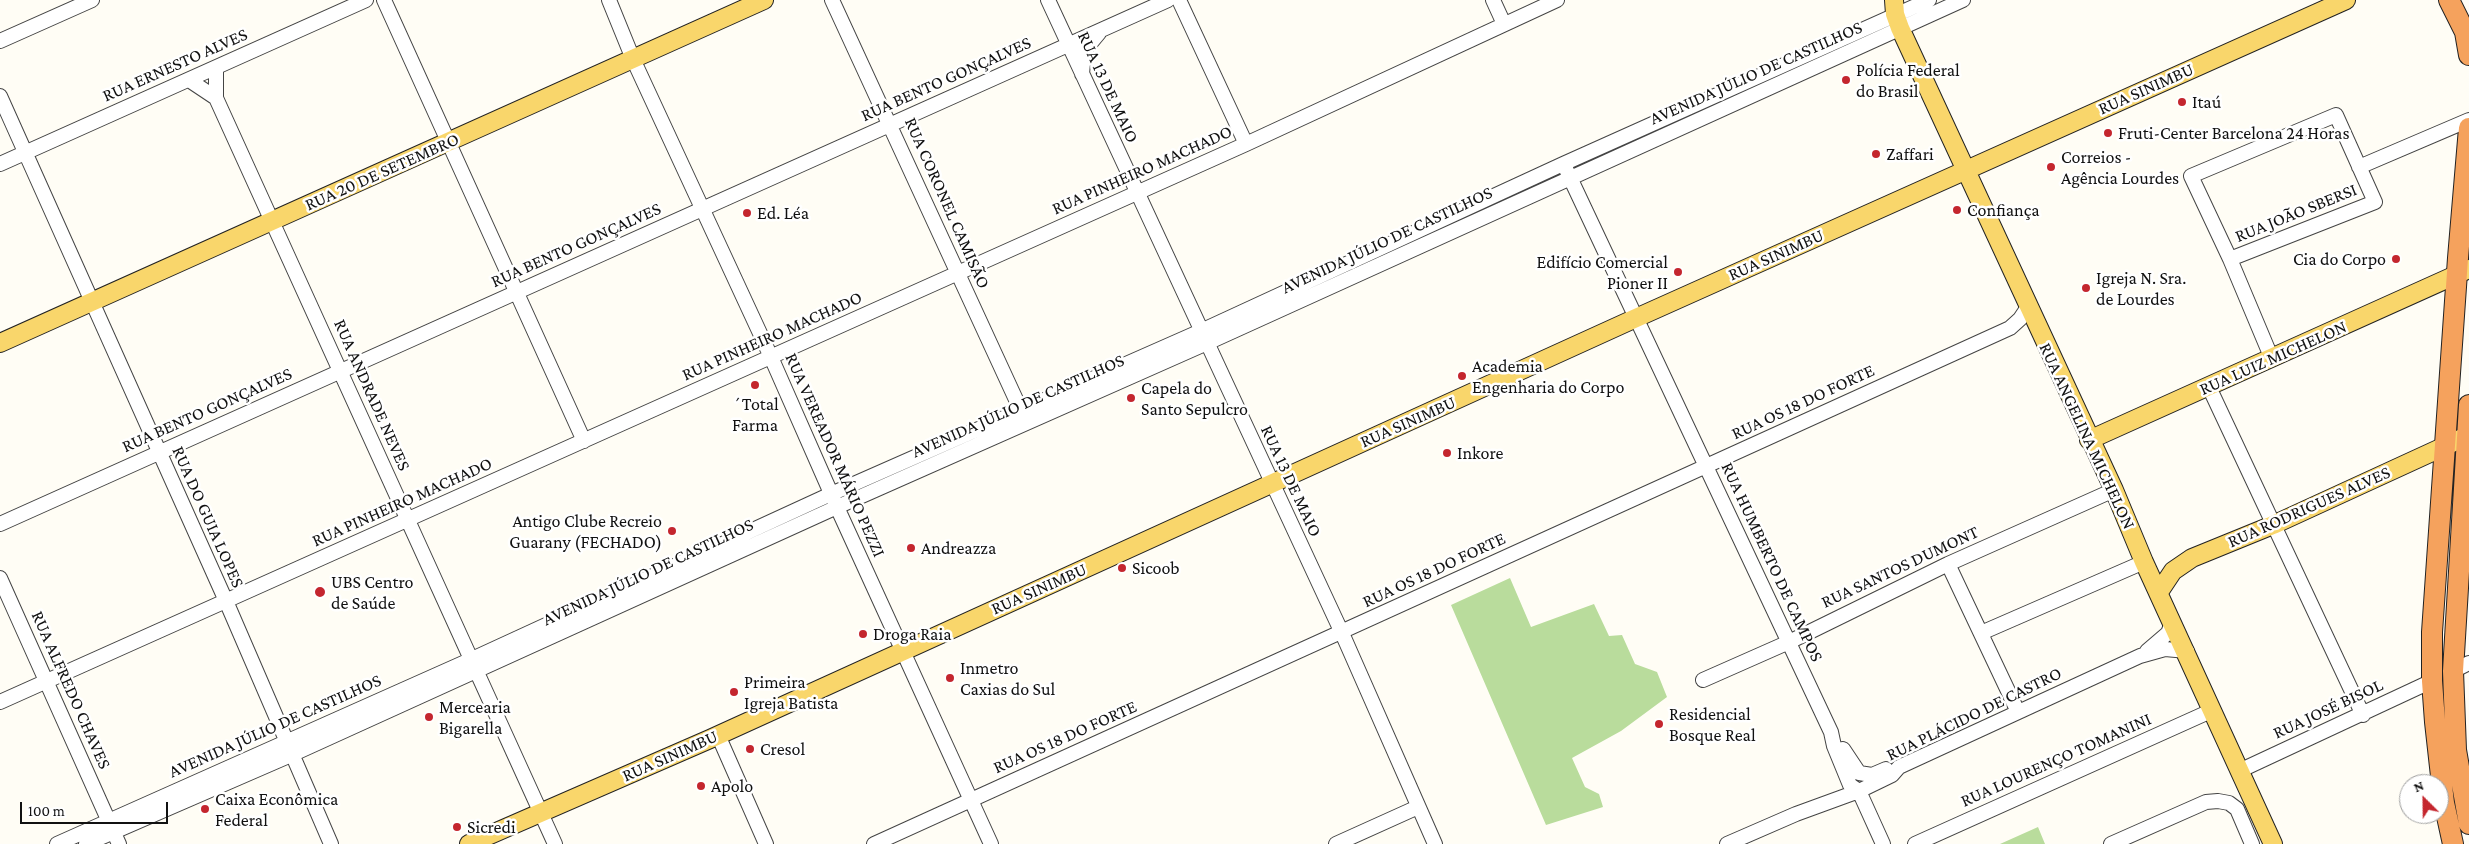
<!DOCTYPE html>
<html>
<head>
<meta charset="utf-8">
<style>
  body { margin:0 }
  #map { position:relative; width:2469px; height:844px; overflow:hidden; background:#fffdf5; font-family:"Crimson Pro",serif }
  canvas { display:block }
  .north { position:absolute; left:2399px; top:774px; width:50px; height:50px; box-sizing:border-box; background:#fff; border:1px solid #a0a0a0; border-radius:50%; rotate:337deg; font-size:14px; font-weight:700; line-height:20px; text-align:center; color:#111 }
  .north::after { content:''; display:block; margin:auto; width:18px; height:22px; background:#c4262e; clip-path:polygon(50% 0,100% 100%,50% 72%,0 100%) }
  .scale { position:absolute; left:20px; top:802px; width:148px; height:22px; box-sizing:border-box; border:2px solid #111; border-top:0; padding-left:6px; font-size:15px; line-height:18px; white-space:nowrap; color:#111; -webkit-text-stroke:4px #fff; paint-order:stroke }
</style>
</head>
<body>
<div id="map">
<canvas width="2469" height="844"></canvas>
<div class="north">N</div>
<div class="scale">100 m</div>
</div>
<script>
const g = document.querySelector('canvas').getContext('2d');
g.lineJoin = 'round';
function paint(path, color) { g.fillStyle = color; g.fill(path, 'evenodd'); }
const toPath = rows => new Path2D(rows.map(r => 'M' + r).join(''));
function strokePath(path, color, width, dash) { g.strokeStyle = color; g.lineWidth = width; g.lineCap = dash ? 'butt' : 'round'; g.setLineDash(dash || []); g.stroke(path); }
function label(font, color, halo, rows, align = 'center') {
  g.font = font + ' "Crimson Pro",serif'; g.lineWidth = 5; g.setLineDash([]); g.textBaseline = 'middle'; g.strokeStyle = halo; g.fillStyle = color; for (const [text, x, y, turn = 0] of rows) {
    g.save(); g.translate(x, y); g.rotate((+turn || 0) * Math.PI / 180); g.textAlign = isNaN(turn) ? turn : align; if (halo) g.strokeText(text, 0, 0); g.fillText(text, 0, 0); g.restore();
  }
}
paint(toPath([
  [1510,578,1531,627,1594,604,1609,636,1622,635,1635,664,1657,672,1667,697,1621,731,1572,758,1585,787,1599,794,1603,807,1546,825,1451,605],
  [2038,827,2045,844,2000,844]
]), '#b9dc9c');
const minor = toPath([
  [384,0,584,441],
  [609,0,633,59,771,357,837,507,991,844],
  [832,0,1024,417],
  [1048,0,1342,633,1435,844],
  [1179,0,1246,144],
  [1493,0,1504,24],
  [0,41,92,0],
  [216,68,216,98],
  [1082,74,1084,51,1099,33],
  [189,80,216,98,555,844],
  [0,96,226,601,331,844],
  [0,164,366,0],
  [2359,167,2469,120],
  [1566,169,1831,732,1834,746,1850,785,1859,791,1883,844],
  [2230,259,2375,202,2336,115,2191,176,2230,259,2272,359],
  [2209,387,2363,715],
  [0,524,1168,0],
  [1948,564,2018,712],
  [0,578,119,844],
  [1981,633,2144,562],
  [2147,651,2168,633,2172,623],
  [2453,671,2469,663],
  [1703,680,1789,642,1948,564,2114,490],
  [0,702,1246,144,1557,0],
  [718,735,766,844],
  [1843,749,1859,773,1872,775,1886,769],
  [2239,771,2432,681],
  [57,844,470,660,831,494,1201,331,1563,164,1929,0],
  [86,844,291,755,837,507,1207,343,1963,0],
  [874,844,2010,328,2020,319,2028,307],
  [1336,844,1418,807],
  [1727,844,1796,814,1859,791,1892,775,1899,767,2140,656,2165,649,2187,651],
  [1915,844,2213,710],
  [2111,844,2206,802,2218,801,2229,803,2237,809,2252,844]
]);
const major = toPath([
  [1894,0,1895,14,1900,28,2114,490,2144,562,2273,844],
  [0,343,764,0],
  [2089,440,2469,269],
  [2159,592,2173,571,2192,558,2273,525,2469,435],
  [469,844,710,739,1636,318,2346,0]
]);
const highway = toPath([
  [2449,0,2465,32,2469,55],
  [2469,405,2453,671,2456,750,2469,824],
  [2453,844,2444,803,2435,722,2432,681,2432,632,2458,258,2469,128]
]);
strokePath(minor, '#444', 16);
strokePath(major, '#222', 20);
strokePath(highway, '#222', 22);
strokePath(minor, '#fff', 14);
strokePath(major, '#f9d66b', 18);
strokePath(highway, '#f5a25d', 20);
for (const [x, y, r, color] of [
  [1846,80,5,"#c4262e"],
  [2182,102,5,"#c4262e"],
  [2108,133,5,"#c4262e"],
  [1876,154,5,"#c4262e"],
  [2051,167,5,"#c4262e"],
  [1957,210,5,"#c4262e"],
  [747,213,5,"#c4262e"],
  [2396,259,5,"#c4262e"],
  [1678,272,5,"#c4262e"],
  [2086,288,5,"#c4262e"],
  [1462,376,5,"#c4262e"],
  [755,385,5,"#c4262e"],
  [1131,398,5,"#c4262e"],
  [1447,453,5,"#c4262e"],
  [672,531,5,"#c4262e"],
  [911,548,5,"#c4262e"],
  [1122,568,5,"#c4262e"],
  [320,592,6,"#c4262e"],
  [863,634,5,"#c4262e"],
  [950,678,5,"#c4262e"],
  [734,692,5,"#c4262e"],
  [429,717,5,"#c4262e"],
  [1659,724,5,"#c4262e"],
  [750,749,5,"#c4262e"],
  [701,786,5,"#c4262e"],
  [205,809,5,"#c4262e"],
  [457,827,5,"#c4262e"]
]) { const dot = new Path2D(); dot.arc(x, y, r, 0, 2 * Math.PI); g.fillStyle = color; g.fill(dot); strokePath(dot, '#fff', 2); }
label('18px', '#111', '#fff', [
  ["RUA ERNESTO ALVES",175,65,-24],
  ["AVENIDA JÚLIO DE CASTILHOS",1756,73,-24],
  ["RUA BENTO GONÇALVES",946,79,-24],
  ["RUA 13 DE MAIO",1108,87,65],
  ["RUA SINIMBU",2146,89,-24],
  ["RUA PINHEIRO MACHADO",1142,170,-24],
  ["RUA 20 DE SETEMBRO",382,172,-24],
  ["RUA CORONEL CAMISÃO",947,203,66],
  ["RUA JOÃO SBERSI",2296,213,-22],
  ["AVENIDA JÚLIO DE CASTILHOS",1387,240,-25],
  ["RUA BENTO GONÇALVES",576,245,-24],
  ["RUA SINIMBU",1776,255,-24],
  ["RUA PINHEIRO MACHADO",772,336,-24],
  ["RUA LUIZ MICHELON",2273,358,-24],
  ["RUA ANDRADE NEVES",372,395,66],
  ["RUA OS 18 DO FORTE",1803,402,-25],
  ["AVENIDA JÚLIO DE CASTILHOS",1018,406,-24],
  ["RUA BENTO GONÇALVES",207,410,-24],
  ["RUA SINIMBU",1408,422,-24],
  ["RUA ANGELINA MICHELON",2087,436,65],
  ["RUA VEREADOR MÁRIO PEZZI",835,455,66],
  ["RUA 13 DE MAIO",1291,481,65],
  ["RUA PINHEIRO MACHADO",402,502,-24],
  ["RUA RODRIGUES ALVES",2309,507,-24],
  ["RUA DO GUIA LOPES",208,517,66],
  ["RUA HUMBERTO DE CAMPOS",1772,562,65],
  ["RUA SANTOS DUMONT",1900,567,-25],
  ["RUA OS 18 DO FORTE",1434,570,-25],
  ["AVENIDA JÚLIO DE CASTILHOS",648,572,-25],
  ["RUA SINIMBU",1039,589,-24],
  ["RUA ALFREDO CHAVES",71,690,66],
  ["RUA JOSÉ BISOL",2328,709,-25],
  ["RUA PLÁCIDO DE CASTRO",1974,714,-26],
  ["AVENIDA JÚLIO DE CASTILHOS",275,726,-24],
  ["RUA OS 18 DO FORTE",1065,737,-24],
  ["RUA SINIMBU",670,756,-24],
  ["RUA LOURENÇO TOMANINI",2056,760,-24]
]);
label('18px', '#111', '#fff', [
  ["Polícia Federal",1856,70],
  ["do Brasil",1856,91],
  ["Itaú",2192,102],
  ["Fruti-Center Barcelona 24 Horas",2118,133],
  ["Zaffari",1886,154],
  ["Correios -",2061,157],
  ["Agência Lourdes",2061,178],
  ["Confiança",1967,210],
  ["Ed. Léa",757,213],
  ["Cia do Corpo",2386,259,"right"],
  ["Edifício Comercial",1668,262,"right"],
  ["Pioner II",1668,283,"right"],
  ["Igreja N. Sra.",2096,278],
  ["de Lourdes",2096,299],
  ["Academia",1472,366],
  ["Engenharia do Corpo",1472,387],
  ["Capela do",1141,388],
  ["Santo Sepulcro",1141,409],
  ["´Total",755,404,"center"],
  ["Farma",755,425,"center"],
  ["Inkore",1457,453],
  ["Antigo Clube Recreio",662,521,"right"],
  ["Guarany (FECHADO)",662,542,"right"],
  ["Andreazza",921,548],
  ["Sicoob",1132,568],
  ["UBS Centro",331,582],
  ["de Saúde",331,603],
  ["Droga Raia",873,634],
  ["Inmetro",960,668],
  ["Caxias do Sul",960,689],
  ["Primeira",744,682],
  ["Igreja Batista",744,703],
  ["Mercearia",439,707],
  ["Bigarella",439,728],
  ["Residencial",1669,714],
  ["Bosque Real",1669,735],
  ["Cresol",760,749],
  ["Apolo",711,786],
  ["Caixa Econômica",215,799],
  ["Federal",215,820],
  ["Sicredi",467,827]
], 'left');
</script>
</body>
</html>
